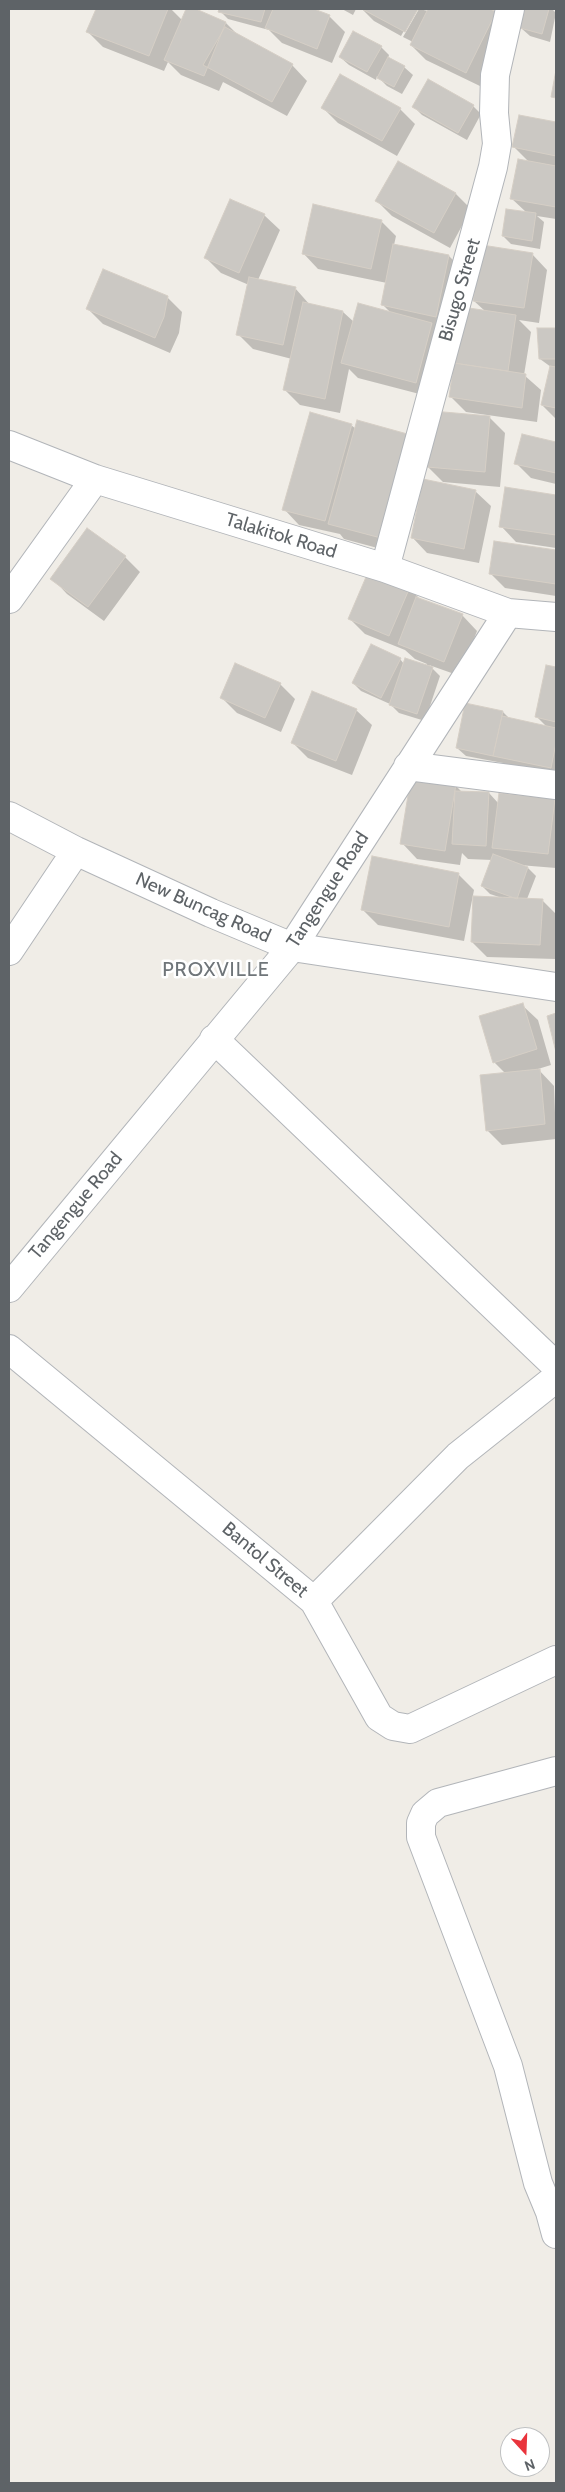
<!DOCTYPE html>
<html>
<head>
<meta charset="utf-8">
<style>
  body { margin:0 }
  #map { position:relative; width:565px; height:2492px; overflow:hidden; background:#f0ede7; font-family:Cabin,sans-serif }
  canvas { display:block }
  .frame { position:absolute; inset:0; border:10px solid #5e6367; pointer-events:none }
  .north { position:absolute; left:500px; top:2427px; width:50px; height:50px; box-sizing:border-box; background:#fff; border:1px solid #bfc1c2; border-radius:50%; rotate:160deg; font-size:14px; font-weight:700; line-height:20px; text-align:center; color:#5e6367 }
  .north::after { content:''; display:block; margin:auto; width:18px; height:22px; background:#e9343c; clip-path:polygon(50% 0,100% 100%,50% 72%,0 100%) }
</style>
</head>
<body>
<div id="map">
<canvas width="565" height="2492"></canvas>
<div class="frame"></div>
<div class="north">N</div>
</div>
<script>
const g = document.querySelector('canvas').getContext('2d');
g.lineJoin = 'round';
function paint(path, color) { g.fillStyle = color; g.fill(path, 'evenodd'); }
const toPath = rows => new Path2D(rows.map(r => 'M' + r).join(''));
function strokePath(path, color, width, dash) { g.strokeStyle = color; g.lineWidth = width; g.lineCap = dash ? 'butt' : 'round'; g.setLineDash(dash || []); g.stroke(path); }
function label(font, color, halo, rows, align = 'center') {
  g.font = font + ' Cabin,sans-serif'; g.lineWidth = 5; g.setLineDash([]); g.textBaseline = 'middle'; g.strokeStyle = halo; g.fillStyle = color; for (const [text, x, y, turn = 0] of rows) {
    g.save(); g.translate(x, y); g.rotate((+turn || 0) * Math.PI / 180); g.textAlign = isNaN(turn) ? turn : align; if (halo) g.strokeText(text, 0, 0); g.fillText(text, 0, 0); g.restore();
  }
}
paint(toPath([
  [97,9,171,9,182,20,187,9,192,9,226,23,239,36,292,65,307,81,287,116,223,82,219,91,181,75,168,62,164,71,103,47,88,32],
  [220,9,311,9,329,16,345,32,332,63,282,43,269,30,228,19,220,11],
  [342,9,356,9,353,15],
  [362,9,416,9,401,36,374,21],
  [419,9,428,11,429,9,487,9,496,13,482,87,426,60,411,45,413,42,403,37],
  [527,9,552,9,556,13,550,42,530,36,521,28],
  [381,47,389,55,388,58,404,67,413,75,402,94,387,86,377,76,376,80,349,65,340,57],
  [473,106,481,114,467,140,422,115,414,107],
  [323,108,400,109,415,124,397,156,338,123],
  [520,116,556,123,556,219,537,216,544,222,540,249,511,244,503,236,526,212,511,198,529,162,513,146],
  [398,163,456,194,471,209,450,248,392,216,377,201],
  [264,215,280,230,258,280,295,288,310,305,343,312,354,322,391,313,383,305,387,283,318,269,303,253,381,221,396,236,394,245,449,256,464,271,451,331,435,328,447,340,431,397,358,378,349,369,340,413,300,405,285,390,292,359,253,349,238,334,249,285,221,273,206,258],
  [532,254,547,270,539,323,519,320,531,332,524,375,541,390,537,422,466,412,450,396,464,309,486,312,474,301],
  [167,297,182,312,179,333,170,353,103,324,88,309],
  [556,329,556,367,552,368,556,369,556,419,542,405,551,367,540,359,539,330],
  [489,417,505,433,500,487,443,482,428,467],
  [351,425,356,429,396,553,344,539,340,534,299,525,284,509],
  [523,435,556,443,556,484,531,478,516,463],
  [506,488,556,496,556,548,516,542,501,526],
  [475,491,491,506,479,563,427,553,412,537],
  [495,542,556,552,556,596,505,588,490,573],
  [125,557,140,572,104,621,67,594,52,578],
  [409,588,422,601,462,615,477,631,460,676,429,665,440,676,425,721,399,713,390,704,361,691,353,683,400,659,404,664,426,666,427,664,415,659,405,650,365,634,350,619],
  [547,666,556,668,556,780,510,771,503,763,466,756,457,748,503,712,510,719,548,728,537,717],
  [280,684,295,699,281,732,237,713,221,697],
  [356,710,372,725,352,775,308,758,293,743],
  [455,785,462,792,489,793,499,804,556,802,556,868,519,865,528,868,536,876,527,899,542,900,556,914,555,959,487,957,472,942,502,898,490,894,482,886,492,860,468,859,462,853,460,865,417,859,402,843],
  [458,874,474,890,464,941,378,925,363,910],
  [522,1005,538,1020,551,1065,538,1069,554,1086,556,1139,502,1145,487,1130,506,1074,494,1062]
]), '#0003');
const building = toPath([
  [96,9,168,9,149,56,86,32,96,9],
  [186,9,196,9,226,22,204,76,164,60,186,9],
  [219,9,265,9,261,22,218,12,219,9],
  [273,9,314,9,330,15,317,49,265,28,273,9],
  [362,9,418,9,405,32,362,9],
  [428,9,490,9,496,12,466,73,410,45,428,9],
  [525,9,549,9,542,34,520,28,525,9],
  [225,27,293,64,272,102,203,65,225,27],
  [353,31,382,46,367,72,339,57,353,31],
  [388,57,405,66,394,87,377,78,388,57],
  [556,70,556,98,551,97,556,70],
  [340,74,401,108,382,141,321,108,340,74],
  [428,79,474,105,458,133,412,107,428,79],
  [519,115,556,122,556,156,512,147,519,115],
  [518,159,556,166,556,207,510,199,518,159],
  [398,161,456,193,434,233,375,201,398,161],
  [230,199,265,214,239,273,204,258,230,199],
  [313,204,382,220,371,269,302,254,313,204],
  [506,209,536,213,532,241,502,236,506,209],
  [393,244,449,255,436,317,381,305,393,244],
  [482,245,533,253,524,308,473,301,482,245],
  [103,269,168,296,164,317,155,338,86,309,103,269],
  [249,277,296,287,283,345,236,335,249,277],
  [303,302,343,311,325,399,283,390,303,302],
  [358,303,432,323,416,383,341,363,358,303],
  [462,307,516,315,508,371,454,363,462,307],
  [537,328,556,328,556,359,539,359,537,328],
  [454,363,526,374,522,408,449,397,454,363],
  [550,366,556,367,556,408,541,405,550,366],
  [432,411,490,416,485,472,427,467,432,411],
  [310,412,352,424,325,521,282,510,310,412],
  [357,420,411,435,381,538,328,524,357,420],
  [522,434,556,442,556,473,514,464,522,434],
  [423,479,476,490,464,549,411,538,423,479],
  [505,487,556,495,556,535,499,527,505,487],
  [87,528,126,556,88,607,50,579,87,528],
  [494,541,556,550,556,584,489,574,494,541],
  [369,570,410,587,389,636,348,619,369,570],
  [416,597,463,614,444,662,398,644,416,597],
  [371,644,401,658,381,698,352,683,371,644],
  [405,658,433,667,417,714,389,705,405,658],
  [235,663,281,683,265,718,220,698,235,663],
  [546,665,556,667,556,722,535,717,546,665],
  [312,691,357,709,336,761,291,743,312,691],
  [465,703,503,711,493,756,456,748,465,703],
  [502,716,556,728,556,743,551,768,493,756,502,716],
  [411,777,456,784,445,851,400,844,411,777],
  [455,791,489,792,486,846,452,844,455,791],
  [499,793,555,799,548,854,492,848,499,793],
  [493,854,528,867,517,899,481,886,493,854],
  [372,856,459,873,449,927,361,910,372,856],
  [473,896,543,899,540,945,471,942,473,896],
  [523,1003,537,1049,493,1063,479,1016,523,1003],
  [556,1013,556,1052,547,1016,556,1013],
  [540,1069,545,1124,486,1131,480,1075,540,1069]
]);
paint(building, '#cbc8c3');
strokePath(building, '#d5cec5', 1);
const minor = toPath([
  [9,445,95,479,385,568,508,613,556,617],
  [385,568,493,167,497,144,494,113,495,75,510,9],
  [9,599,95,479],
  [408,766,556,785],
  [9,816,76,851,211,913,292,947,556,987],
  [9,951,76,851],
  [214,1039,556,1366],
  [9,1288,292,947,508,613],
  [9,1349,314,1601,379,1717,393,1726,410,1729,556,1660],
  [314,1601,458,1456,556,1378],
  [556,2234,550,2212,538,2183,508,2066,421,1837,421,1823,425,1814,438,1803,556,1771]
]);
strokePath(minor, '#b2b5b9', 30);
strokePath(minor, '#fff', 28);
label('19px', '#5e6367', '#fff', [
  ["Bisugo Street",460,290,-74],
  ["Talakitok Road",281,536,17],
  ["Tangengue Road",328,890,-57],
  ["New Buncag Road",203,908,24],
  ["Tangengue Road",76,1206,-50],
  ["Bantol Street",265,1560,40]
]);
g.letterSpacing = '1px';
label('20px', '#6f7579', '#fff', [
  ["PROXVILLE",216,970]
]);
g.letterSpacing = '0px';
</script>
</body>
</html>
